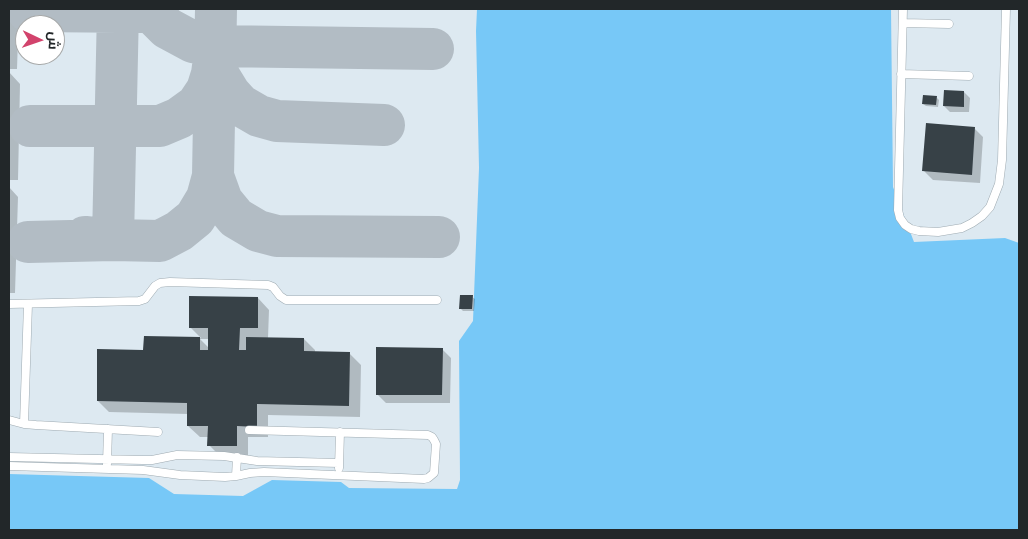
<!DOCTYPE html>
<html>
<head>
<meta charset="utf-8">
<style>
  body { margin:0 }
  #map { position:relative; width:1028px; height:539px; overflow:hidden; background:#dde9f1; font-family:"Golos Text",Cairo,sans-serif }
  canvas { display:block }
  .frame { position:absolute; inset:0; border:10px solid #222729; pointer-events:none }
  .north { position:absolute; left:15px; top:15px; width:50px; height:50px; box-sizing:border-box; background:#fff; border:1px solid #a7a9a9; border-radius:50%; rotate:93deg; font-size:14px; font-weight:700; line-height:20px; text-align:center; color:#222729 }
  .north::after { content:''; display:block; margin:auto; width:18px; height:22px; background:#d2436c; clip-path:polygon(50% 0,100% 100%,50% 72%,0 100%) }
</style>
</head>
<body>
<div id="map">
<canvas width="1028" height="539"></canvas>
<div class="frame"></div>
<div class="north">ش</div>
</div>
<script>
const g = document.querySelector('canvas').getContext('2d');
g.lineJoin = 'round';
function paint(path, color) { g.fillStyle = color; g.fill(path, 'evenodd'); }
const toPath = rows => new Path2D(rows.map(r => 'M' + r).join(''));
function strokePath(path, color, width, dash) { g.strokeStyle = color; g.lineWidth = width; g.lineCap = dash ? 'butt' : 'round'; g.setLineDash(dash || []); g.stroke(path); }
paint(toPath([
  [477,9,891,9,893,187,914,242,1005,238,1019,243,1019,530,9,530,9,474,149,478,174,494,243,496,272,480,341,482,349,488,457,489,460,480,459,341,473,321,479,168,476,31]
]), '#77c8f7');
paint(toPath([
  [9,9,19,9,17,69,9,69],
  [9,72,20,84,18,180,9,180],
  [964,92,970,98,969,112,950,112,944,106],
  [937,98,939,100,938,107,926,106,923,104],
  [974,128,983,137,980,183,933,180,924,171],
  [9,187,18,197,15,293,9,293],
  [472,297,475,299,474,311,463,311,460,308],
  [258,298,269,310,268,338,304,339,315,350,315,353,349,353,361,365,360,417,268,415,268,437,248,437,248,457,220,456,209,445,209,437,200,437,188,426,188,414,109,412,98,401,145,351,145,337,201,338,190,327],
  [200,339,209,339,209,348],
  [442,349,451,358,450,403,386,403,377,394]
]), '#0003');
strokePath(toPath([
  [148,9,167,28,193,42,215,46,433,49],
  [28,11,148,12],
  [30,126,160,126,179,118,197,105,207,90,212,74,214,58,219,76,230,94,240,105,259,116,277,121,384,125],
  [213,176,222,201,236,218,258,231,277,236,439,237],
  [85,237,113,240,118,9],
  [28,242,113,240,160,241,179,231,195,218,207,198,213,176,216,9]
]), '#b2bcc4', 42);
paint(toPath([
  [944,90,964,91,964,107,943,106],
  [923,95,937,96,936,105,922,104],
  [926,123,975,127,972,175,922,171],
  [460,295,473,295,472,309,459,309],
  [189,296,258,297,258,328,240,328,239,350,246,350,246,337,304,338,304,351,350,352,349,406,257,404,257,427,237,426,237,446,207,446,208,426,187,426,187,403,97,401,97,349,143,350,144,336,200,337,200,350,208,350,208,328,189,328],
  [376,347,443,348,442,395,376,395]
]), '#374147');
const lane = toPath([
  [903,9,898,210,900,218,905,225,911,229,919,231,938,232,962,228,972,223,982,216,990,207,999,184,1002,160,1006,9],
  [903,23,949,24],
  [901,74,969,76],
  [9,304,139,301,145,299,155,286,160,283,170,282,268,285,273,287,280,296,286,300,437,300],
  [9,420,24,424,36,425,158,432],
  [24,424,28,304],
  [9,457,143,460,152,460,177,455,224,456,257,461,339,463],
  [107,464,108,429],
  [9,466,143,470,180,475,225,477,236,476,250,473,264,472,424,479,428,478,434,473,436,444,434,440,432,437,428,435,249,430],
  [339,468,340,432],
  [236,476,237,457]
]);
strokePath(lane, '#9eaab1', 9);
strokePath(lane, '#fff', 8);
</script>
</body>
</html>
